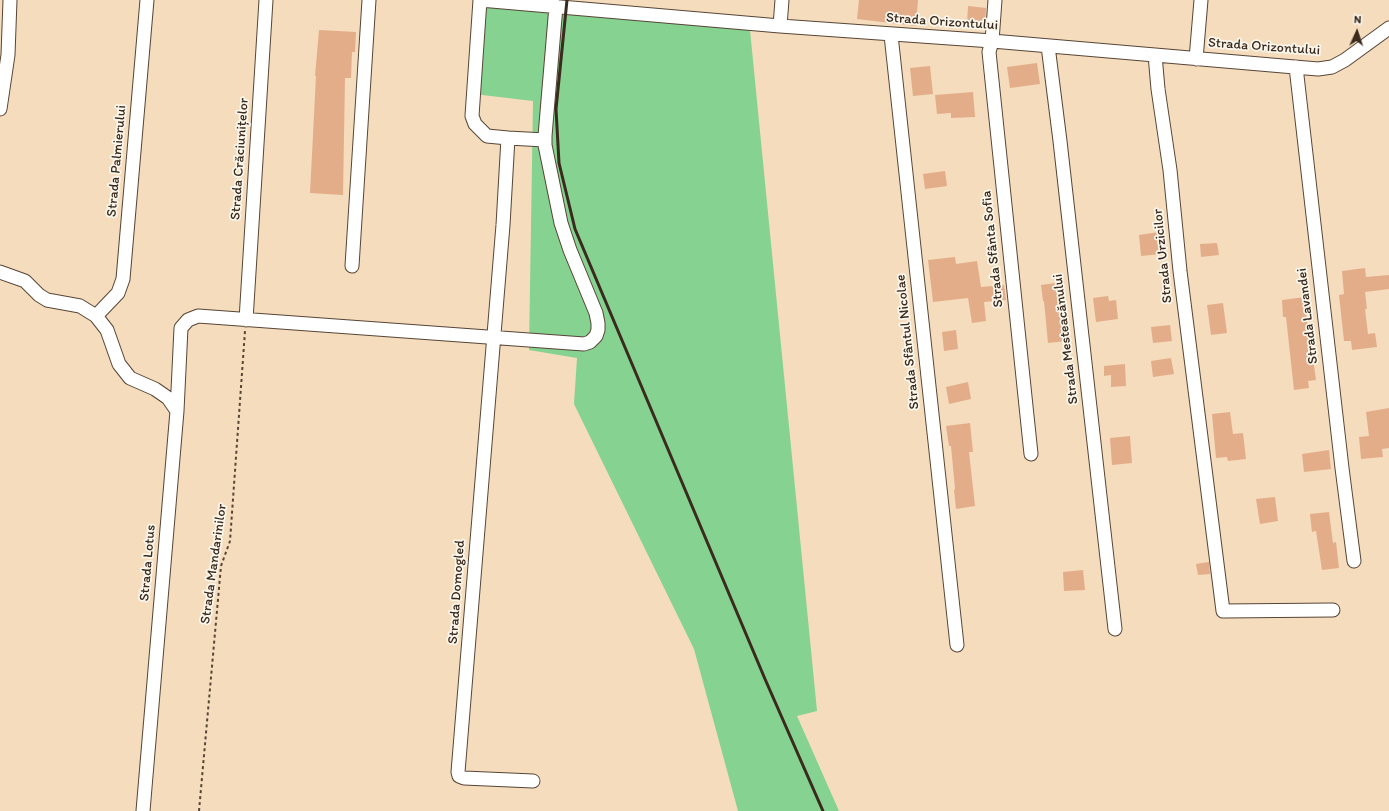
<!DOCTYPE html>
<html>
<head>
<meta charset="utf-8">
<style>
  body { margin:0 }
  #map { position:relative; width:1389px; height:811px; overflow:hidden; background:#f4dcbd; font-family:Itim,sans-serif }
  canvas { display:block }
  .north { position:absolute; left:1337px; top:12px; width:40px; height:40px; -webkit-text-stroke:3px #fbf7ec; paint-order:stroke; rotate:3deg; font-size:11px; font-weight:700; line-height:16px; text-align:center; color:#3b2a1e }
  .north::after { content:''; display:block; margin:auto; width:14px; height:18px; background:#3b2a1e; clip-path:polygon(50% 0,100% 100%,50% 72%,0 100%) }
</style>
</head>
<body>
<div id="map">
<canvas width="1389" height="811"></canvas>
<div class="north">N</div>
</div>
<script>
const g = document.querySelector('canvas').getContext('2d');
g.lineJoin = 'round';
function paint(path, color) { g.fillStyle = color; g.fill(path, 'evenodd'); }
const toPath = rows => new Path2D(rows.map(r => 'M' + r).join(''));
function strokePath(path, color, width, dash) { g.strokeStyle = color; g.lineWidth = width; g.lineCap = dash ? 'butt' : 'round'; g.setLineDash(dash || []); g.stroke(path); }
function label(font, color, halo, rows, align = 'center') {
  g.font = font + ' Itim,sans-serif'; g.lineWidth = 3.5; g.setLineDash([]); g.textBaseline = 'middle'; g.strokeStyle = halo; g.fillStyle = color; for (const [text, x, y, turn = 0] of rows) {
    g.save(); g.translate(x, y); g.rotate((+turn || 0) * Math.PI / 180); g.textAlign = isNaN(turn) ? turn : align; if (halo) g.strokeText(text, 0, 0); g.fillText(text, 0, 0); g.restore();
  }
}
paint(toPath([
  [481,7,750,30,817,711,797,716,839,811,738,811,694,649,574,404,577,358,529,350,533,101,474,94]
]), '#85d291');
paint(toPath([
  [859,0,918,0,916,26,857,19],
  [968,6,986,8,985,26,967,24],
  [319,30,356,32,355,52,352,52,351,78,345,78,343,195,310,193,316,76,315,76],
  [1037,63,1040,84,1010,88,1007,67],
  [930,66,933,94,913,96,910,68],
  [973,92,975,117,951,118,951,113,937,114,935,95],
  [945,171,947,186,925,189,923,174],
  [1159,232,1165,235,1167,244,1164,248,1161,254,1141,256,1139,235],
  [1217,243,1219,255,1201,257,1200,244],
  [955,257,956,264,977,261,981,287,1004,285,1006,300,984,302,986,321,972,323,968,298,933,302,928,260],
  [1365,268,1366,277,1389,275,1389,289,1365,292,1367,309,1365,309,1368,334,1375,333,1377,347,1352,350,1351,341,1344,341,1339,295,1344,294,1342,271],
  [1063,282,1065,299,1062,299,1066,341,1048,343,1044,301,1043,301,1041,285],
  [1108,296,1109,301,1116,300,1118,319,1096,322,1093,298],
  [1305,297,1308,333,1313,332,1315,343,1311,344,1316,380,1308,381,1309,388,1294,390,1286,317,1283,317,1282,300],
  [1223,303,1227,333,1211,335,1207,305],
  [1170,325,1172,341,1153,343,1151,327],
  [956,330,958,349,944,351,942,332],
  [1171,358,1174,374,1153,377,1151,361],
  [1125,364,1126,386,1111,387,1111,375,1104,376,1104,366],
  [968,382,971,399,949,404,946,387],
  [1389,408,1389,448,1382,449,1383,457,1361,459,1359,437,1369,436,1366,412],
  [1230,412,1233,434,1243,433,1246,459,1228,461,1227,457,1216,458,1212,414],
  [970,423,973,452,969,452,975,506,956,509,954,490,955,489,951,446,949,446,946,426],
  [1130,436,1132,463,1112,465,1110,438],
  [1329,450,1331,469,1304,472,1302,454],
  [1275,497,1278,521,1260,524,1256,499],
  [1329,512,1333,543,1336,542,1339,568,1322,570,1316,531,1312,532,1310,514],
  [1209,562,1210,574,1198,575,1196,564],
  [1083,570,1085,590,1064,591,1063,572]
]), '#e4ad89');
const minor = toPath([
  [480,0,780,26,992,41,1318,69,1332,67,1345,60,1389,28],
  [480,0,472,116,475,124,487,136,508,138,503,225,458,772,459,776,464,778,533,781],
  [995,0,992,41,989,52,1031,454],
  [780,26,782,0],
  [891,35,957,645],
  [1048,46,1060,141,1115,629],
  [1155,55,1158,89,1170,170,1180,271,1223,611,1333,610],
  [1196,59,1201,0],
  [1296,67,1342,468,1354,561],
  [0,109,8,55,10,0],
  [508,138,545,140],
  [352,266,369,0],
  [0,272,25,281,39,295,47,300,80,306,96,316,107,330,119,364,130,378,155,389,168,398,177,411],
  [96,316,118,293,123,279,147,0],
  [246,320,266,0],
  [143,811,177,411,181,328,188,320,198,316,570,343,584,344,590,342,596,336,598,330,598,323,596,313,570,250,561,223,545,145,545,136,556,6]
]);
strokePath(minor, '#574536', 15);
strokePath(toPath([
  [199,811,221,566,230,541,245,331]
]), '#574536', 2, [3, 3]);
strokePath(minor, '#fff', 13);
strokePath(toPath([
  [567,0,556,109,559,163,575,229,765,679,823,811]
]), '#3b2a1e', 3);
label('14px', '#3b2a1e', '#fbf7ec', [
  ["Strada Orizontului",942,22,4],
  ["Strada Orizontului",1264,47,4],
  ["Strada Crăciunițelor",240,159,-86],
  ["Strada Palmierului",117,161,-85],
  ["Strada Sfânta Sofia",993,249,-96],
  ["Strada Urzicilor",1163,256,-96],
  ["Strada Lavandei",1308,316,-97],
  ["Strada Mesteacănului",1066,339,-97],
  ["Strada Sfântul Nicolae",908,342,-96],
  ["Strada Lotus",148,563,-85],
  ["Strada Mandarinilor",214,564,-82],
  ["Strada Domogled",457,592,-86]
]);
</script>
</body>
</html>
